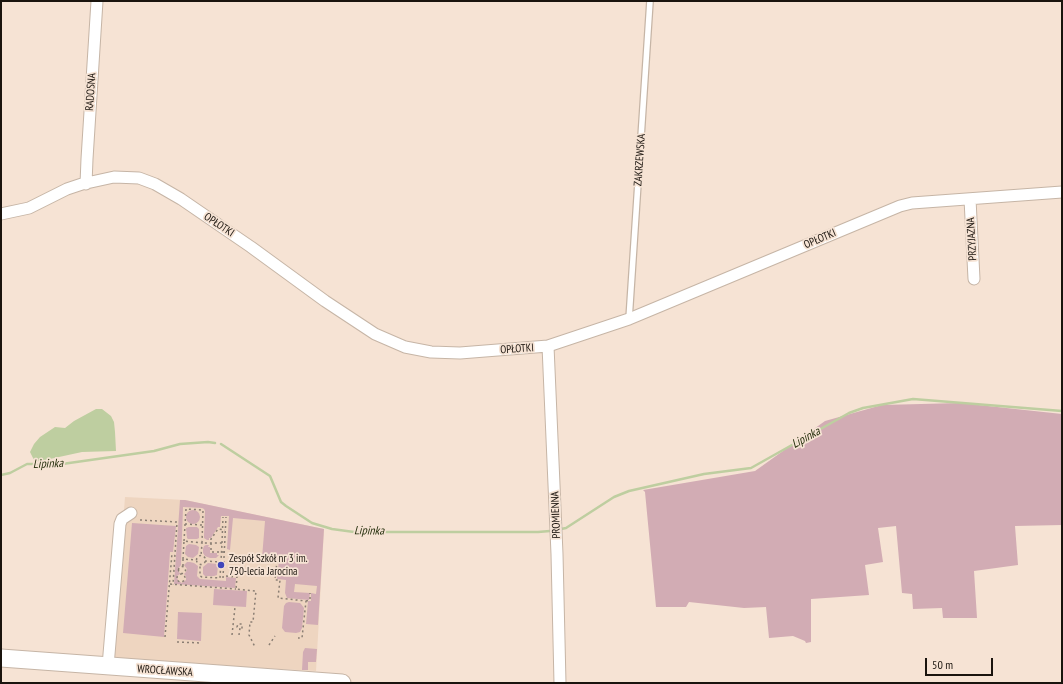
<!DOCTYPE html>
<html>
<head>
<meta charset="utf-8">
<style>
  body { margin:0 }
  #map { position:relative; width:1063px; height:684px; overflow:hidden; background:#f6e3d4; font-family:"PT Sans Narrow",sans-serif }
  canvas { display:block }
  .frame { position:absolute; inset:0; border:2px solid #1a140e; pointer-events:none }
  .scale { position:absolute; left:925px; top:658px; width:68px; height:18px; box-sizing:border-box; border:2px solid #1a140e; border-top:0; padding-left:5px; font-size:12px; line-height:14px; white-space:nowrap; color:#1a140e; -webkit-text-stroke:3px #f6e3d4; paint-order:stroke }
</style>
</head>
<body>
<div id="map">
<canvas width="1063" height="684"></canvas>
<div class="frame"></div>
<div class="scale">50 m</div>
</div>
<script>
const g = document.querySelector('canvas').getContext('2d');
g.lineJoin = 'round';
function paint(path, color) { g.fillStyle = color; g.fill(path, 'evenodd'); }
const toPath = rows => new Path2D(rows.map(r => 'M' + r).join(''));
function strokePath(path, color, width, dash) { g.strokeStyle = color; g.lineWidth = width; g.lineCap = dash ? 'butt' : 'round'; g.setLineDash(dash || []); g.stroke(path); }
function label(font, color, halo, rows, align = 'center') {
  g.font = font + ' "PT Sans Narrow",sans-serif'; g.lineWidth = 3.5; g.setLineDash([]); g.textBaseline = 'middle'; g.strokeStyle = halo; g.fillStyle = color; for (const [text, x, y, turn = 0] of rows) {
    g.save(); g.translate(x, y); g.rotate((+turn || 0) * Math.PI / 180); g.textAlign = isNaN(turn) ? turn : align; if (halo) g.strokeText(text, 0, 0); g.fillText(text, 0, 0); g.restore();
  }
}
paint(toPath([
  [125,497,185,500,324,529,316,671,113,660]
]), '#eed5c0');
paint(toPath([
  [960,403,1062,414,1062,525,1015,526,1018,565,974,571,977,618,943,618,942,608,913,609,912,594,902,593,896,526,878,528,883,562,865,565,869,595,811,599,811,642,806,643,805,641,793,636,769,638,766,607,744,608,689,602,686,607,656,607,645,492,643,490,755,471,825,421,882,405],
  [180,500,185,500,324,529,318,625,306,624,308,601,311,601,311,593,316,594,317,586,295,584,294,592,310,593,309,600,287,598,285,593,286,580,277,579,279,560,262,558,265,521,233,518,230,550,227,549,229,516,221,516,220,527,218,527,211,538,209,538,209,540,207,540,204,538,204,536,205,511,204,509,202,508,183,507,181,565,178,569,180,574,177,576,178,581,182,583,186,580,186,576,184,574,186,572,187,569,184,565,187,562,190,562,194,563,198,566,197,576,200,579,226,581,226,577,236,578,235,588,174,584],
  '186 517a7 7 0 1 1 14 0a7 7 0 1 1-14 0Z',
  [132,523,176,526,173,552,170,552,164,637,123,633],
  [189,527,197,527,199,529,199,538,197,539,188,539,187,538,186,528],
  [189,544,196,545,199,547,198,554,193,558,188,557,185,554,186,546],
  [206,545,209,545,208,547,210,547,210,553,217,553,217,555,219,555,216,558,210,558,205,556,203,553,203,549,204,546],
  [208,563,217,564,218,566,217,575,214,576,205,576,203,574,203,567],
  [214,589,247,591,246,607,213,605],
  [289,602,300,603,301,604,304,608,302,628,300,632,296,633,285,632,282,628,284,606,286,603],
  [178,612,202,613,201,641,177,639],
  [305,648,317,649,316,662,308,662,308,670,302,670,303,652]
]), '#d2acb4');
paint(toPath([
  [96,409,102,409,111,416,114,422,115,432,116,451,82,452,36,462,33,458,30,452,34,444,40,437,55,427,65,428,74,421]
]), '#becea0');
strokePath(toPath([
  [221,444,270,476,281,502,286,506,312,523,332,529,354,532,538,532,550,531],
  [1,475,10,473,27,464,33,464,43,466,48,466,154,451,180,444,208,442,215,443],
  [561,529,566,528,614,497,629,491,704,474,751,468,849,413,863,408,913,399,1062,411]
]), '#becea0', 2.5);
const service = toPath([
  [629,319,650,1]
]);
const minor = toPath([
  [86,184,87,159,97,1],
  [970,199,974,279],
  [1,214,29,208,67,189,82,184,114,177,139,178,155,184,181,199,251,247,325,301,375,334,405,347,431,352,460,353,548,346,629,319,900,206,912,203,1062,192],
  [548,346,557,554,560,683],
  [108,666,120,524,122,519,131,513]
]);
const primary = toPath([
  [1,658,342,683]
]);
strokePath(service, '#c6b5a6', 8);
strokePath(minor, '#c6b5a6', 13);
strokePath(primary, '#c6b5a6', 19);
strokePath(toPath([
  [140,520,177,522,173,585],
  [185,524,202,525],
  [184,541,186,509,203,510,202,543,222,543,220,578,202,577,200,576,200,565],
  [222,543,223,517],
  [224,552,211,552,211,539,218,529,225,530],
  '196.5 560a4.5 4.5 0 1 1 9 0a4.5 4.5 0 1 1-9 0Z',
  [183,559,184,541,202,543,201,556],
  [262,559,277,561,275,580,280,580,278,598,306,601,302,638,298,638],
  [205,561,221,562],
  [183,566,183,559,196,560],
  '178.5 570a3.5 3.5 0 1 1 7 0a3.5 3.5 0 1 1-7 0Z',
  '177 578a4 4 0 1 1 8 0a4 4 0 1 1-8 0Z',
  [226,576,237,577,236,589,256,591,253,622,250,622,249,635,255,647],
  [223,578,226,517],
  [170,584,236,589],
  [306,601,310,600,310,593],
  [232,635,235,607],
  [239,635,240,628,237,627,238,624,242,624,242,628,240,628],
  [165,637,172,553],
  [177,642,202,643],
  [269,645,275,636]
]), '#8a7e73', 1.5, [2, 3]);
strokePath(service, '#fff', 5.5);
strokePath(minor, '#fff', 11);
strokePath(primary, '#fff', 17);
for (const [x, y, r, color] of [
  [221,565,4,"#3f45ba"]
]) { const dot = new Path2D(); dot.arc(x, y, r, 0, 2 * Math.PI); g.fillStyle = color; g.fill(dot); strokePath(dot, '#f6e3d4', 1.5); }
label('11px', '#1a140e', '#f6e3d4', [
  ["RADOSNA",91,92,-86],
  ["ZAKRZEWSKA",640,160,-86],
  ["OPŁOTKI",219,225,34],
  ["OPŁOTKI",820,239,-23],
  ["PRZYJAZNA",972,239,-93],
  ["OPŁOTKI",517,349,-4],
  ["PROMIENNA",556,515,-92],
  ["WROCŁAWSKA",165,671,4]
]);
label('11px', '#1a140e', '#f6e3d4', [
  ["Zespół Szkół nr 3 im.",229,559],
  ["750-lecia Jarocina",229,572]
], 'left');
label('italic 12px', '#252f0c', '#f6e3d4', [
  ["Lipinka",806,438,-29],
  ["Lipinka",48,464,-2],
  ["Lipinka",369,531,1]
]);
</script>
</body>
</html>
